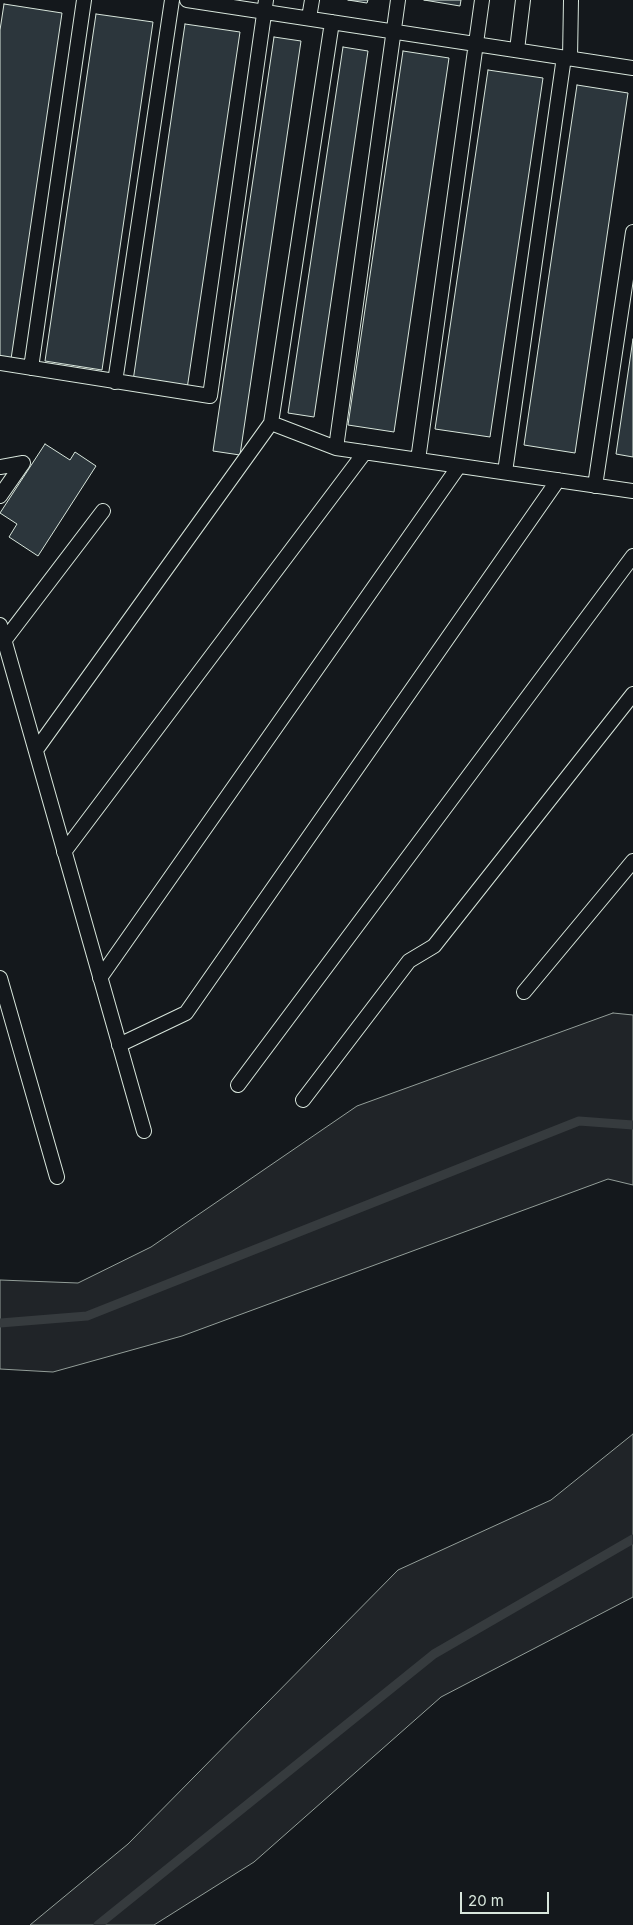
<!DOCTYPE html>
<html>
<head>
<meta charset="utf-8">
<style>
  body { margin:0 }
  #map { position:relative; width:633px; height:1925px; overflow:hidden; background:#14181c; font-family:Inter,sans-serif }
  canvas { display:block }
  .scale { position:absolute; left:460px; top:1892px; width:89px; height:22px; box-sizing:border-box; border:2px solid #d8e6dc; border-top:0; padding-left:6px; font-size:15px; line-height:18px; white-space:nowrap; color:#d8e6dc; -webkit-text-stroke:4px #14181c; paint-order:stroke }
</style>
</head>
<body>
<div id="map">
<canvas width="633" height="1925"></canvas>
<div class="scale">20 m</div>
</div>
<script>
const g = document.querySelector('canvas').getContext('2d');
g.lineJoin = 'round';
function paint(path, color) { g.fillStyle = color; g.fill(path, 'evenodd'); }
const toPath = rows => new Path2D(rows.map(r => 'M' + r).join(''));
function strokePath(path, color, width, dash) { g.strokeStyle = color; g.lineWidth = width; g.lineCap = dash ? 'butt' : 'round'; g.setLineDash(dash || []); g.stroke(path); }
const green = toPath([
  [613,1013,633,1015,633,1185,608,1179,182,1336,53,1372,0,1369,0,1280,78,1283,151,1247,357,1106,613,1013],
  [633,1434,633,1597,441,1697,254,1862,154,1925,30,1925,128,1844,398,1570,551,1500,633,1434]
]);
paint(green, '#202428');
strokePath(green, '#939e99', 1);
strokePath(toPath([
  [0,1323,87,1316,579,1121,633,1125],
  [98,1925,434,1654,633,1539]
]), '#363b3e', 9);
const building = toPath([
  [348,0,368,0,367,3,348,0],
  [424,0,461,0,460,6,424,0],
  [4,4,62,13,11,359,0,357,0,30,4,4],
  [96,14,153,22,102,370,45,361,96,14],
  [185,24,240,32,187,389,133,381,185,24],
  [274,37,301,41,240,455,213,451,274,37],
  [343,47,368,51,314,417,288,413,343,47],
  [403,51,449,58,394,432,348,425,403,51],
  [488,70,543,78,490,437,435,429,488,70],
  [577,85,628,93,575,453,524,445,577,85],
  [633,339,633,457,616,454,633,339],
  [45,444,70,460,75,452,96,466,38,556,9,537,17,524,0,513,45,444]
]);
paint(building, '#2c363c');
strokePath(building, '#d8e6dc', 1);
const lane = toPath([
  [187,0,633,68],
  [309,18,312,0],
  [517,50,523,0],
  [570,58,571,0],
  [0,363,210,396,266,0],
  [31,368,84,0],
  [115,382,172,0],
  [271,423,336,448,633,491],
  [336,448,398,0],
  [418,460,482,0],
  [0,467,23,463,0,496],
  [505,472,564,57],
  [595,486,633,232],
  [0,625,144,1131],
  [4,641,103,511],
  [36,750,271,423,332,22],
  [64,852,365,452],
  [0,978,57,1177],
  [100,978,459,466],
  [524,992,633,861],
  [119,1045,186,1013,558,480],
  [238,1085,633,556],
  [303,1100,409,961,434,946,633,694]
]);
strokePath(lane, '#d8e6dc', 16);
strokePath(lane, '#14181c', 14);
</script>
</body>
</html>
